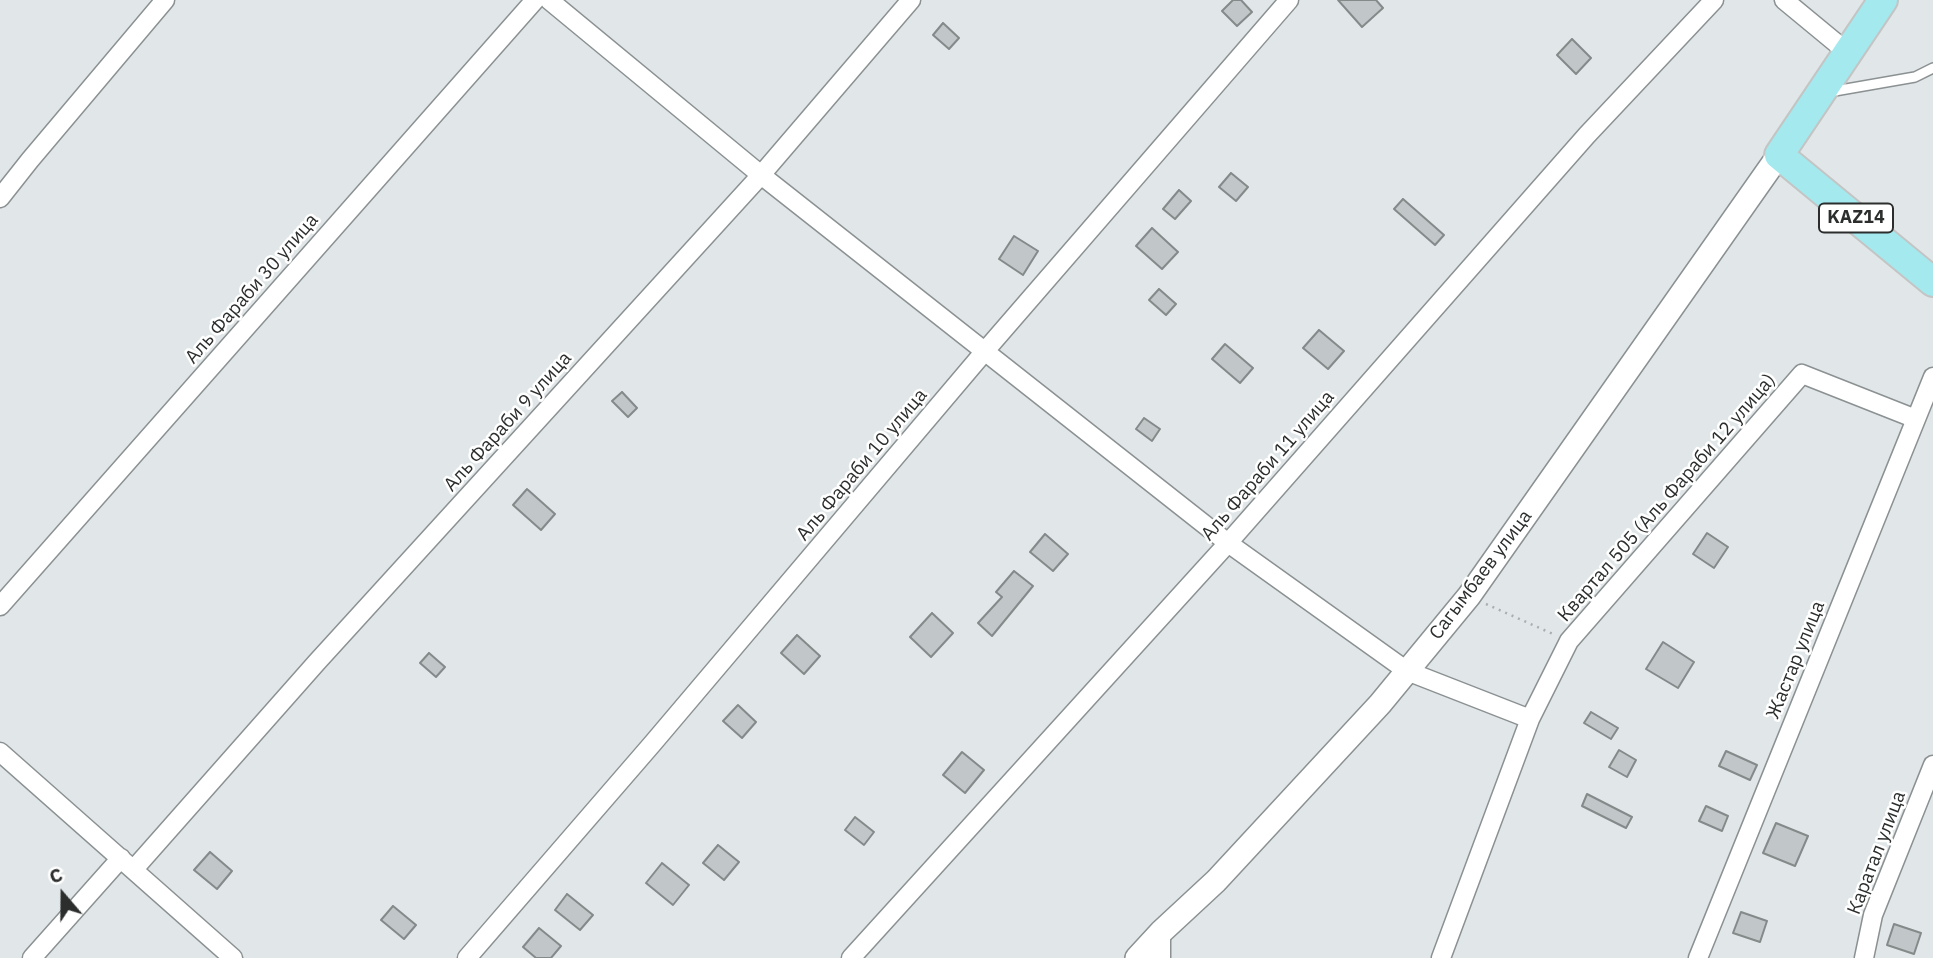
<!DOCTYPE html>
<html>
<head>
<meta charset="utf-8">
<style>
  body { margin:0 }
  #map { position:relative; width:1933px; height:958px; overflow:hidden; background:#e1e7e8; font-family:"IBM Plex Sans",sans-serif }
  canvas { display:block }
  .north { position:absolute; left:28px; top:860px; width:70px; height:70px; -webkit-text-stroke:5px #fff; paint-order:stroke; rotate:340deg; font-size:19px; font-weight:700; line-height:28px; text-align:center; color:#2c2e2e }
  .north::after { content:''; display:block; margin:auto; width:24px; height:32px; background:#2c2e2e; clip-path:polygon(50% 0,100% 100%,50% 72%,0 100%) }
</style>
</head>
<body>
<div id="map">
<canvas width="1933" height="958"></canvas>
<div class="north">С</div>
</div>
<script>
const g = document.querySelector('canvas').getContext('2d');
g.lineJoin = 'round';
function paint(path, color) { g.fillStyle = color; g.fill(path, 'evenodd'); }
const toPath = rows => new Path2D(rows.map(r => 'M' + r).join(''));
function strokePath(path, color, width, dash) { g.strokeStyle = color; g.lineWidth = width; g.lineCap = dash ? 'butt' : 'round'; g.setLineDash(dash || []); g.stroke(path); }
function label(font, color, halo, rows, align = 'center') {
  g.font = font + ' "IBM Plex Sans",sans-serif'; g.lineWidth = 5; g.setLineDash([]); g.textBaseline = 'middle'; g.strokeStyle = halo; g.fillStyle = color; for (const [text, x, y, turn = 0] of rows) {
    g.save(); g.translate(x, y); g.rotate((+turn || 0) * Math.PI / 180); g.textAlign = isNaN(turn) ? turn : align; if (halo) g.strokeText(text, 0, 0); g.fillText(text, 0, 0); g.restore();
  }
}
const building = toPath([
  [1233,0,1241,0,1252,12,1237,26,1222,11,1233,0],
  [1338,0,1376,0,1383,8,1362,27,1338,0],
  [943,23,959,38,949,49,933,35,943,23],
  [1572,39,1591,58,1576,74,1557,55,1572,39],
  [1231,173,1248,187,1236,201,1219,187,1231,173],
  [1179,190,1191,201,1175,219,1163,209,1179,190],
  [1403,199,1444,235,1435,245,1394,209,1403,199],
  [1152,228,1178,252,1162,269,1136,246,1152,228],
  [1014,236,1038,251,1023,275,999,259,1014,236],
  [1159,289,1176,304,1166,315,1149,300,1159,289],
  [1319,330,1344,351,1328,369,1303,348,1319,330],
  [1225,344,1253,368,1240,383,1212,359,1225,344],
  [622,392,637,408,628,417,612,401,622,392],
  [1144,418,1160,429,1152,441,1136,429,1144,418],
  [527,489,555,514,541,530,513,505,527,489],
  [1707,533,1728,547,1714,568,1693,554,1707,533],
  [1045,534,1068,554,1053,571,1030,552,1045,534],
  [1014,571,1033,586,992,636,978,623,1002,597,996,592,1014,571],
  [932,613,953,633,931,657,910,637,932,613],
  [797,635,820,656,804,674,781,653,797,635],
  [1663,642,1694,662,1678,688,1646,669,1663,642],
  [429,653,445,667,436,677,420,663,429,653],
  [738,705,756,722,742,738,723,721,738,705],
  [1591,712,1618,728,1611,739,1584,723,1591,712],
  [1619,750,1636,760,1627,777,1609,767,1619,750],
  [1726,751,1757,765,1750,780,1719,766,1726,751],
  [962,752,984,770,965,793,943,775,962,752],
  [1587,794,1632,817,1626,828,1582,806,1587,794],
  [1706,806,1728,816,1722,831,1699,821,1706,806],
  [855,817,874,832,864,845,845,830,855,817],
  [1776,823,1808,836,1795,866,1763,853,1776,823],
  [718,845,739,862,724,880,703,863,718,845],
  [210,852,232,871,217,889,194,870,210,852],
  [662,863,689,885,673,905,646,883,662,863],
  [567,894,593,915,580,930,555,910,567,894],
  [393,906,416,925,404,939,381,920,393,906],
  [1741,912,1767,921,1760,942,1733,933,1741,912],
  [1894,924,1921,933,1914,954,1887,945,1894,924],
  [539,928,561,946,551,958,536,958,523,947,539,928]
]);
paint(building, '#c1c7c8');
strokePath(building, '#848a8a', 2);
const service = toPath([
  [1829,92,1915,77,1933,68]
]);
const minor = toPath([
  [549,0,761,175,1228,543,1407,671,1530,719],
  [1784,0,1847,52],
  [0,198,30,160,165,0],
  [0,606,535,0],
  [0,752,233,958],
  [134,869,317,662,761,175,911,0],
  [32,958,121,858],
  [467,958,653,743,985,351,1289,0],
  [851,958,1228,543,1587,135,1714,0],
  [1161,958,1161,932],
  [1441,958,1530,719,1569,641,1802,374,1916,419],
  [1698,958,1933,377],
  [1864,958,1873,915,1933,765]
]);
const tertiary = toPath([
  [1137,958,1161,932,1216,881,1380,704,1469,596,1779,155]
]);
const primary = toPath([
  [1883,0,1779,155,1933,282]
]);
strokePath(service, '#8b9192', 12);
strokePath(minor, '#8b9192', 21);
strokePath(tertiary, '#8b9192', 26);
strokePath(primary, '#c4c4c4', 32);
strokePath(toPath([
  [1486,604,1553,634]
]), '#a9aeae', 2.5, [2, 5]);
strokePath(service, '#fff', 9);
strokePath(minor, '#fff', 18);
strokePath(tertiary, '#fff', 23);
strokePath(primary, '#a3e9ee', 28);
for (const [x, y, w] of [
  [1856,218,74]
]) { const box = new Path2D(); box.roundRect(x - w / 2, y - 14.5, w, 29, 5); g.fillStyle = '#fff'; g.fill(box); strokePath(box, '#2c2e2e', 2); }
label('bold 18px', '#2c2e2e', null, [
  ["KAZ14",1856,218]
]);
label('19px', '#2c2e2e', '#fff', [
  ["Аль Фараби 30 улица",252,289,-49],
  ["Аль Фараби 9 улица",508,422,-48],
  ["Аль Фараби 10 улица",862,465,-50],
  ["Аль Фараби 11 улица",1268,466,-49],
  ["Квартал 505 (Аль Фараби 12 улица)",1667,498,-49],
  ["Сагымбаев улица",1481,575,-53],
  ["Жастар улица",1796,660,-68],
  ["Каратал улица",1877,853,-69]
]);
</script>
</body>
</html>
